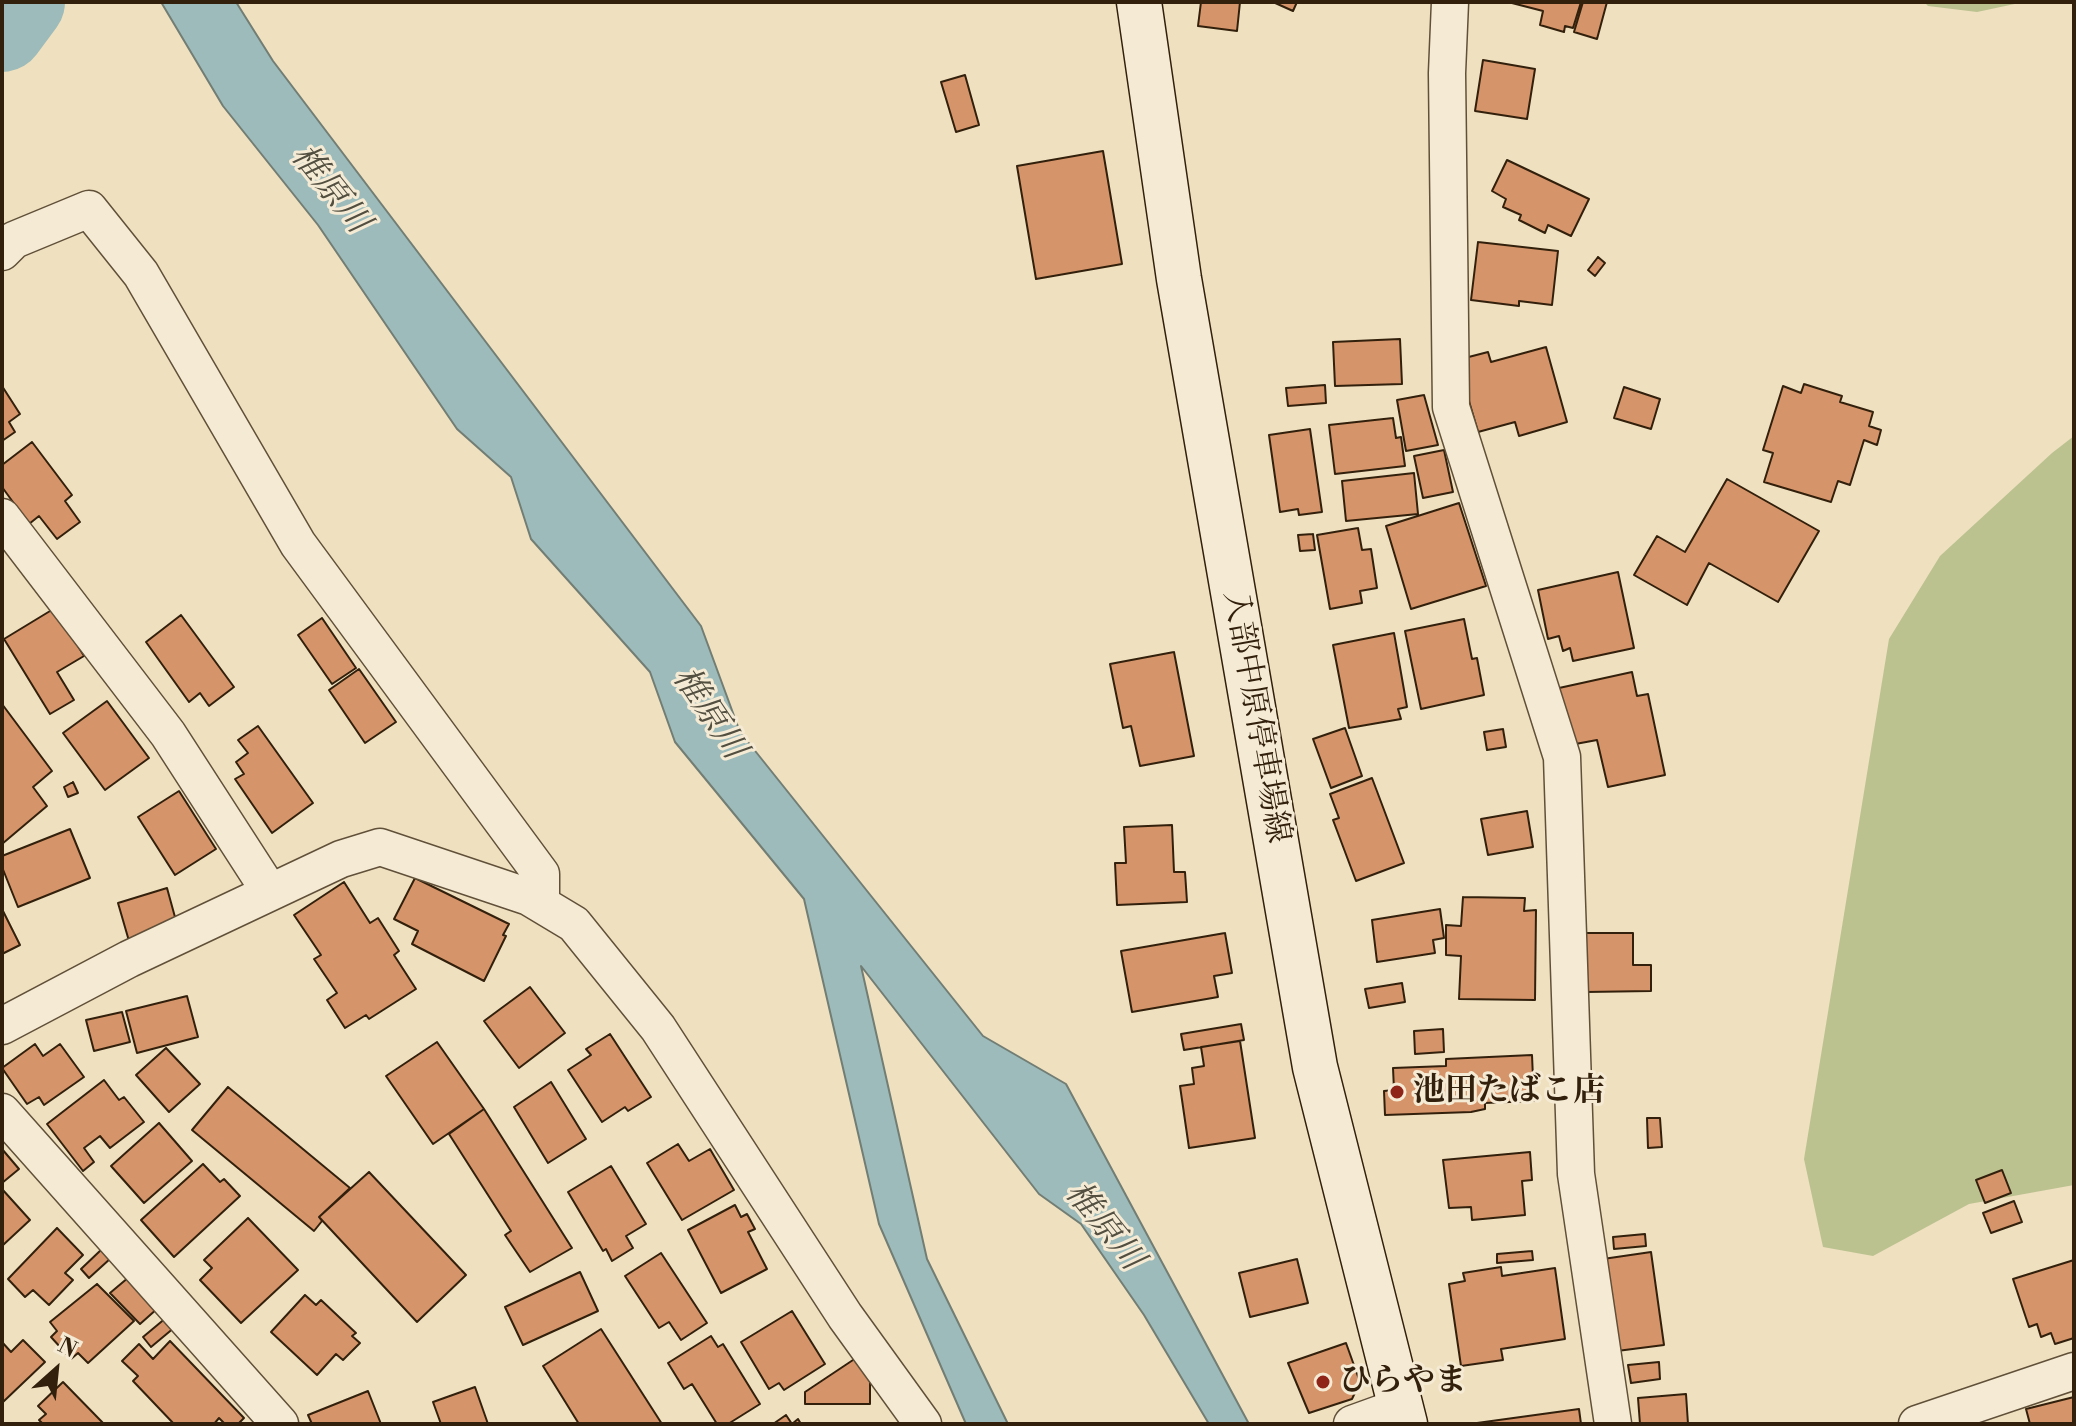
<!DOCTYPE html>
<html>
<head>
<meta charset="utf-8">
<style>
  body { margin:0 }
  #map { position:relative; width:2076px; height:1426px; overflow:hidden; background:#efe0bf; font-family:"Libre Bodoni",serif }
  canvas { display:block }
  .frame { position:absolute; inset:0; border:4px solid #32200c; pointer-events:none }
  .north { position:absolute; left:16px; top:1330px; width:80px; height:80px; -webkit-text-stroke:6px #f5ebd5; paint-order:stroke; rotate:27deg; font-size:22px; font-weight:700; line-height:32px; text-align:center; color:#32200c }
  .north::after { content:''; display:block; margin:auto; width:28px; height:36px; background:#32200c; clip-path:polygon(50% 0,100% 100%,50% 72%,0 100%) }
</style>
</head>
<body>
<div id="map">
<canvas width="2076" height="1426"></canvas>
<div class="frame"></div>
<div class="north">N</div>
</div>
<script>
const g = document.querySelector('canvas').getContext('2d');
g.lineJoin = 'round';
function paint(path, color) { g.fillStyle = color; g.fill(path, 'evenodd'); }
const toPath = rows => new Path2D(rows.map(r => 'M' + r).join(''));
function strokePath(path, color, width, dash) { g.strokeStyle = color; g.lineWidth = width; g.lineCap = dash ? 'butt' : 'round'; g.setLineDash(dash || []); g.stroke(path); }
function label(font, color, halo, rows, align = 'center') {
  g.font = font + ' "Libre Bodoni","Noto Serif JP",serif'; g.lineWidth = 6; g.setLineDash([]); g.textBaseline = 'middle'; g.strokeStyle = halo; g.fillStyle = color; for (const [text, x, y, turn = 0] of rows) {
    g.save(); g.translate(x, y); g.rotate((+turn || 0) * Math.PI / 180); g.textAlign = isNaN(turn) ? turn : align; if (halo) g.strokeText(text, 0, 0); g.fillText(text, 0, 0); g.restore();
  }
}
paint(toPath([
  [1924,2,2024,2,1977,12,1928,6],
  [2074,436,2074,1185,1969,1204,1873,1256,1823,1247,1804,1159,1889,639,1940,556,2052,453]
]), '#bbc290');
const water = toPath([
  [161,2,236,2,273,61,701,626,740,732,983,1036,1066,1084,1249,1424,1209,1424,1144,1315,1081,1224,1039,1194,861,966,927,1259,1008,1424,966,1424,879,1224,804,899,675,742,650,672,531,539,511,477,457,429,318,225,223,106,161,2]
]);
paint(water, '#9cbbba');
strokePath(water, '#727d74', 2);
strokePath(toPath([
  [2,29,22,2]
]), '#9cbbba', 86);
const building = toPath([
  [1201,2,1240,2,1237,31,1198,26,1201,2],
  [1273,2,1297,2,1293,11,1273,2],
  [1508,2,1581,2,1573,28,1565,26,1564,32,1540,25,1543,11,1508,2],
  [1583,2,1607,2,1597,39,1574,32,1583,2],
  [1483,60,1535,69,1527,119,1475,111,1483,60],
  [965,75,979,125,956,132,941,82,965,75],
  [1103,151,1122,264,1036,279,1017,166,1103,151],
  [1507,160,1589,199,1571,236,1548,225,1545,233,1519,220,1521,215,1503,207,1506,199,1492,191,1507,160],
  [1478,242,1558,251,1552,305,1519,301,1519,306,1471,300,1478,242],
  [1598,257,1605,263,1595,276,1588,270,1598,257],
  [1400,339,1402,384,1335,386,1333,342,1400,339],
  [1546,347,1567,422,1519,436,1515,422,1478,432,1457,360,1488,352,1491,362,1546,347],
  [1804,384,1842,396,1840,402,1873,412,1869,426,1881,430,1877,445,1864,440,1850,485,1838,481,1831,502,1764,482,1773,453,1763,450,1783,386,1801,393,1804,384],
  [1325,385,1326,403,1288,406,1286,388,1325,385],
  [2,386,20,414,9,422,15,432,2,441,2,386],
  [1624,387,1660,399,1651,429,1614,418,1624,387],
  [1424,395,1438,445,1406,451,1397,400,1424,395],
  [1393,418,1396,438,1401,437,1405,466,1335,474,1329,425,1393,418],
  [1310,429,1322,512,1299,515,1298,509,1280,512,1269,435,1310,429],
  [32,442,72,495,65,501,80,522,57,539,39,516,29,524,2,487,2,465,32,442],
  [1444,450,1453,492,1423,498,1414,456,1444,450],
  [1414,473,1418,514,1346,521,1342,481,1414,473],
  [1727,479,1819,531,1778,602,1709,563,1687,605,1634,575,1657,536,1685,552,1727,479],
  [1459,503,1486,586,1411,609,1386,526,1459,503],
  [1358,528,1362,550,1371,549,1377,588,1360,591,1362,603,1330,609,1317,535,1358,528],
  [1313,534,1315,550,1300,551,1298,535,1313,534],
  [1618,572,1634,648,1573,661,1570,648,1563,651,1559,636,1548,639,1538,590,1618,572],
  [55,608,84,656,57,672,74,700,50,714,4,639,55,608],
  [181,615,234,687,209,706,200,693,189,702,146,642,181,615],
  [322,618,356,668,332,684,298,635,322,618],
  [1464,619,1472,659,1477,658,1484,695,1421,709,1405,631,1464,619],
  [1394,633,1407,707,1398,709,1401,719,1349,728,1333,645,1394,633],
  [1174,652,1194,756,1140,766,1131,726,1123,728,1110,664,1174,652],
  [359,669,396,722,365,743,329,690,359,669],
  [1632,672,1637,696,1648,694,1665,775,1608,787,1597,740,1570,745,1559,688,1632,672],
  [107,701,149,758,105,790,63,733,107,701],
  [2,704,52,771,33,787,47,806,2,844,2,704],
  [258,726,313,803,272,833,235,779,244,774,236,762,248,753,238,740,258,726],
  [1345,728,1362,776,1331,788,1313,739,1345,728],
  [1503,729,1506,747,1487,750,1484,732,1503,729],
  [1372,778,1404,863,1356,881,1333,820,1339,818,1330,794,1372,778],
  [73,782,78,793,68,797,64,787,73,782],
  [179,791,216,849,175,875,138,817,179,791],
  [1527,811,1533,847,1488,855,1481,819,1527,811],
  [1172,825,1174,872,1185,872,1187,902,1117,905,1115,863,1126,863,1124,827,1172,825],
  [70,829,90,878,18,907,2,867,2,856,70,829],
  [415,878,509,924,503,935,506,936,484,981,412,944,418,931,394,919,415,878],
  [344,882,370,923,378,918,399,951,394,955,416,989,369,1019,366,1015,345,1028,327,1000,337,993,314,959,321,955,294,915,344,882],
  [167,888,178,928,129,941,118,903,167,888],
  [1463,897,1525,898,1524,911,1536,910,1535,1000,1459,999,1461,956,1446,955,1446,925,1461,926,1463,897],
  [2,909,20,945,2,954,2,909],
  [1440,909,1444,938,1433,940,1435,953,1377,962,1372,920,1440,909],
  [1225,933,1232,973,1214,976,1218,997,1132,1012,1121,951,1225,933],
  [1585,933,1633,933,1633,965,1651,965,1651,991,1586,992,1585,933],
  [1402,983,1405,1002,1369,1008,1365,989,1402,983],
  [530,987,565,1033,519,1068,484,1021,530,987],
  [187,996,198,1037,137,1053,126,1011,187,996],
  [122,1012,130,1042,94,1051,86,1020,122,1012],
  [1241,1024,1244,1040,1184,1050,1181,1034,1241,1024],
  [1443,1029,1444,1052,1415,1054,1414,1031,1443,1029],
  [610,1034,651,1097,628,1111,625,1107,602,1122,568,1070,591,1055,586,1049,610,1034],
  [1240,1041,1255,1138,1189,1148,1180,1086,1194,1084,1192,1068,1204,1066,1201,1047,1240,1041],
  [437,1042,484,1109,433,1144,386,1076,437,1042],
  [35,1044,43,1056,60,1044,84,1077,44,1105,39,1097,27,1104,2,1068,35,1044],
  [166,1048,200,1084,169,1112,136,1075,166,1048],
  [1532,1055,1534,1101,1485,1103,1485,1109,1471,1112,1385,1115,1384,1091,1394,1090,1393,1068,1446,1066,1446,1059,1532,1055],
  [104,1080,119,1100,124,1097,144,1122,110,1148,100,1136,84,1148,94,1162,83,1171,47,1124,104,1080],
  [551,1082,586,1139,548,1163,514,1107,551,1082],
  [228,1087,350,1188,319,1217,322,1221,314,1231,192,1130,228,1087],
  [484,1109,572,1248,530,1272,505,1235,511,1231,449,1134,484,1109],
  [1647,1118,1660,1118,1662,1147,1648,1148,1647,1118],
  [159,1123,192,1161,144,1203,111,1166,159,1123],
  [678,1144,689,1161,710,1149,734,1190,682,1220,647,1163,678,1144],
  [2,1149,19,1169,2,1183,2,1149],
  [1530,1152,1532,1180,1522,1181,1525,1215,1472,1220,1471,1207,1449,1208,1443,1160,1530,1152],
  [203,1164,220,1182,224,1179,240,1196,174,1257,141,1220,203,1164],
  [611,1166,646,1224,626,1236,633,1248,612,1261,606,1249,603,1251,568,1192,611,1166],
  [2002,1170,2011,1193,1985,1203,1976,1180,2002,1170],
  [369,1172,466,1275,417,1322,319,1217,369,1172],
  [2,1189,30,1220,2,1246,2,1189],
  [2014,1201,2022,1222,1991,1233,1983,1213,2014,1201],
  [735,1205,741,1217,747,1214,755,1229,748,1232,767,1269,721,1293,688,1230,735,1205],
  [248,1218,298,1270,241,1323,200,1280,212,1268,204,1260,248,1218],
  [57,1228,83,1255,65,1273,73,1280,49,1305,33,1290,25,1297,8,1279,57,1228],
  [1645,1234,1646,1246,1614,1249,1613,1237,1645,1234],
  [102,1249,111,1258,89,1278,81,1269,102,1249],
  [1532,1251,1533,1260,1497,1263,1497,1254,1532,1251],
  [1651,1252,1664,1345,1617,1351,1603,1259,1651,1252],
  [661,1253,707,1323,681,1340,669,1322,659,1328,625,1276,661,1253],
  [1297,1259,1308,1303,1250,1317,1239,1273,1297,1259],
  [2074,1260,2074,1338,2055,1344,2051,1333,2041,1337,2037,1324,2029,1327,2013,1279,2074,1260],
  [1501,1267,1502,1276,1555,1268,1565,1339,1501,1349,1503,1360,1461,1366,1449,1284,1465,1281,1463,1273,1501,1267],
  [580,1272,598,1311,523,1345,505,1307,580,1272],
  [129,1277,158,1308,140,1324,110,1293,129,1277],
  [97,1284,134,1321,88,1363,78,1353,71,1359,51,1337,57,1331,50,1322,97,1284],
  [305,1295,316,1305,321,1300,356,1333,352,1336,360,1343,343,1360,336,1354,317,1375,271,1332,305,1295],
  [792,1311,825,1364,784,1390,779,1383,769,1389,741,1342,792,1311],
  [167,1317,175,1327,151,1347,143,1337,167,1317],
  [601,1329,662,1424,579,1424,543,1366,601,1329],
  [711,1336,718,1347,723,1344,760,1404,728,1424,717,1424,692,1384,684,1389,668,1363,711,1336],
  [23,1340,45,1362,3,1402,2,1342,11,1352,23,1340],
  [170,1341,244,1418,238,1424,225,1424,219,1418,214,1424,174,1424,133,1381,138,1376,122,1361,139,1344,153,1359,170,1341],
  [1346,1343,1360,1382,1352,1399,1309,1413,1288,1363,1346,1343],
  [862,1354,870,1362,870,1404,805,1404,805,1392,862,1354],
  [1659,1362,1660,1379,1631,1383,1628,1365,1659,1362],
  [63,1382,104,1424,43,1424,39,1420,46,1414,38,1406,63,1382],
  [475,1387,488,1424,441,1424,433,1402,475,1387],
  [368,1391,381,1424,312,1424,308,1415,368,1391],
  [1686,1394,1688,1424,1640,1424,1638,1398,1686,1394],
  [2074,1397,2074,1424,2030,1424,2026,1409,2074,1397],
  [1579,1409,1581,1424,1477,1424,1477,1423,1579,1409],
  [786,1415,792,1424,798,1419,801,1424,773,1424,786,1415]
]);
paint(building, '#d59469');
strokePath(building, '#32200c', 2);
const minor = toPath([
  [1450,2,1447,73,1451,407,1562,757,1576,1174,1613,1424],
  [2,252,14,240,89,209,141,274,298,544,541,874,541,904],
  [2,517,168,734,270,892],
  [2,1026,129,959,341,859,380,847,529,897,574,924,658,1028,845,1316,923,1424],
  [2,1112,280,1424],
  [1352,1424,1399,1407],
  [1917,1424,2074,1371]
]);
const secondary = toPath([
  [1139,2,1179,279,1315,1067,1405,1424]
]);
strokePath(minor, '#615039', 39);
strokePath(secondary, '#32200c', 47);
strokePath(minor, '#f5ebd5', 36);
strokePath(secondary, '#f5ebd5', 44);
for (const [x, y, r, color] of [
  [1397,1092,8,"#8f2418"],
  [1323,1382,8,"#8f2418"]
]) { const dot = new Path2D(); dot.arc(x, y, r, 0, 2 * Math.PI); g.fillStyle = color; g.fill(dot); strokePath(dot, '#f5ebd5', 3); }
label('32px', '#32200c', '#f5ebd5', [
  ["入部中原停車場線",1255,717,80]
]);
label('bold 32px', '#32200c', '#f5ebd5', [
  ["池田たばこ店",1413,1092],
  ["ひらやま",1339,1382]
], 'left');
label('italic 34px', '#524e40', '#f5ebd5', [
  ["椎原川",329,190,51],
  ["椎原川",708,714,56],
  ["椎原川",1103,1227,51]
]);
</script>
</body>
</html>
